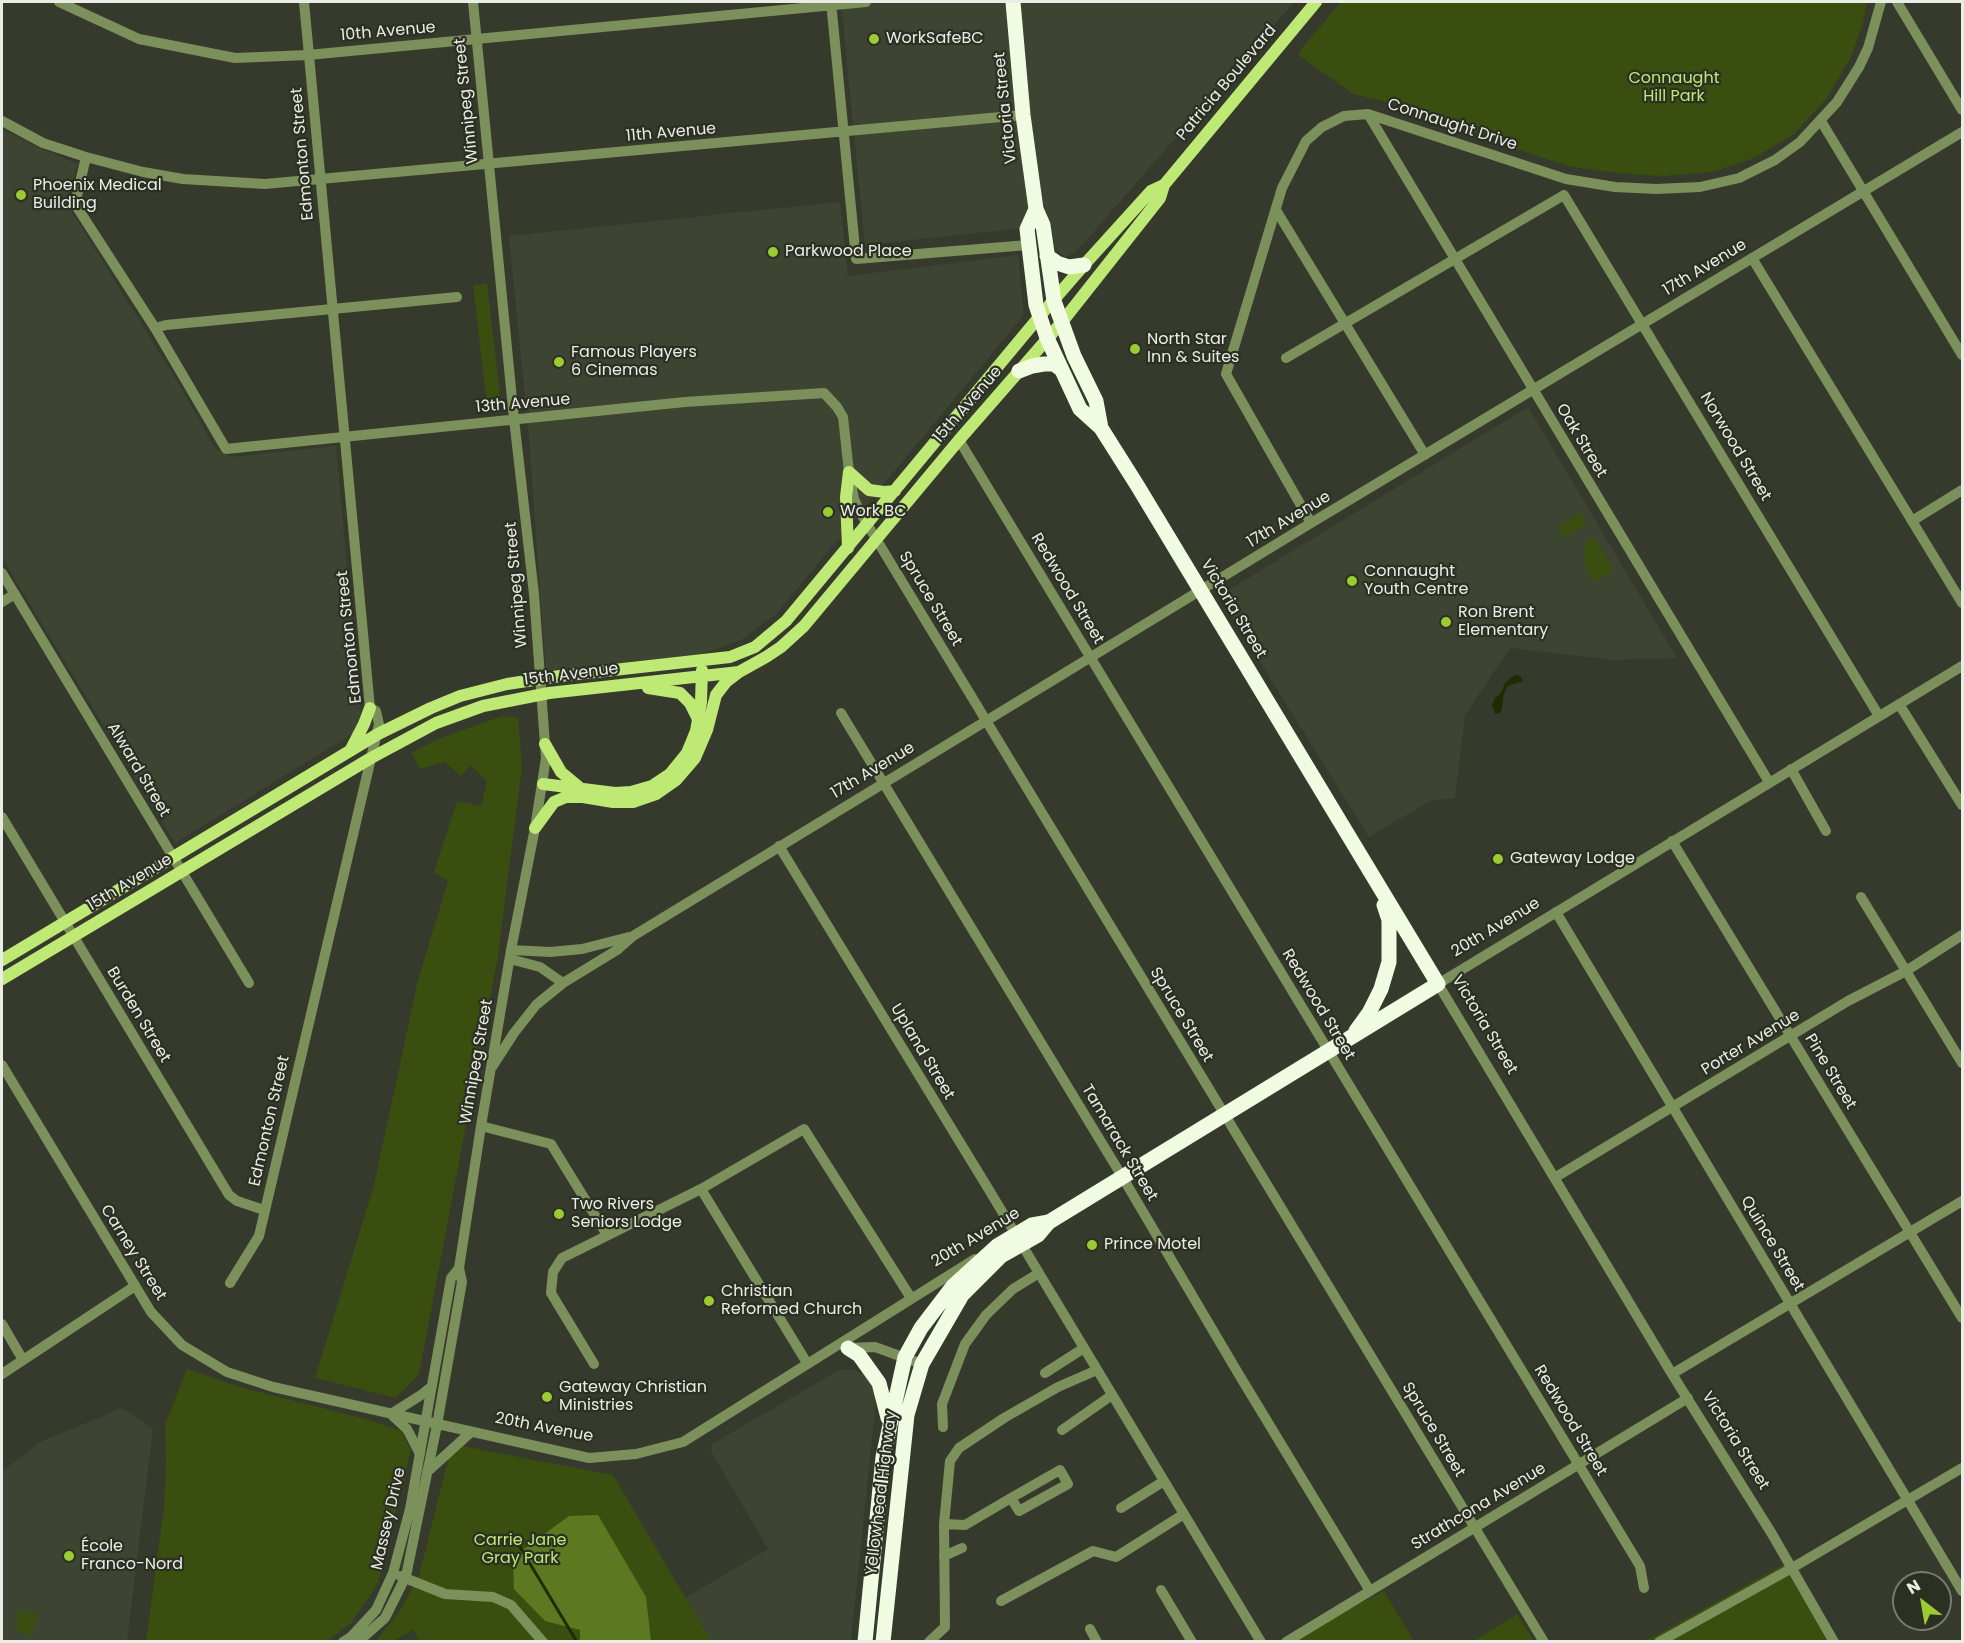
<!DOCTYPE html>
<html>
<head>
<meta charset="utf-8">
<style>
  body { margin:0 }
  #map { position:relative; width:1964px; height:1643px; overflow:hidden; background:#353a2d; font-family:Poppins,sans-serif }
  canvas { display:block }
  .frame { position:absolute; inset:0; border:3px solid #eaede5; pointer-events:none }
  .north { position:absolute; left:1892px; top:1571px; width:60px; height:60px; box-sizing:border-box; background:#2b3023; border:2px solid #777c71; border-radius:50%; rotate:329deg; font-size:16px; font-weight:700; line-height:24px; text-align:center; color:#eaede5 }
  .north::after { content:''; display:block; margin:auto; width:21px; height:27px; background:#9bcb33; clip-path:polygon(50% 0,100% 100%,50% 72%,0 100%) }
</style>
</head>
<body>
<div id="map">
<canvas width="1964" height="1643"></canvas>
<div class="frame"></div>
<div class="north">N</div>
</div>
<script>
const g = document.querySelector('canvas').getContext('2d');
g.lineJoin = 'round';
function paint(path, color) { g.fillStyle = color; g.fill(path, 'evenodd'); }
const toPath = rows => new Path2D(rows.map(r => 'M' + r).join(''));
function strokePath(path, color, width, dash) { g.strokeStyle = color; g.lineWidth = width; g.lineCap = dash ? 'butt' : 'round'; g.setLineDash(dash || []); g.stroke(path); }
function label(font, color, halo, rows, align = 'center') {
  g.font = font + ' Poppins,sans-serif'; g.lineWidth = 4.5; g.setLineDash([]); g.textBaseline = 'middle'; g.strokeStyle = halo; g.fillStyle = color; for (const [text, x, y, turn = 0] of rows) {
    g.save(); g.translate(x, y); g.rotate((+turn || 0) * Math.PI / 180); g.textAlign = isNaN(turn) ? turn : align; if (halo) g.strokeText(text, 0, 0); g.fillText(text, 0, 0); g.restore();
  }
}
paint(toPath([
  [841,2,1294,2,1076,252,1065,257,1055,249,1051,225,865,245],
  [2,129,39,148,78,164,67,199,73,214,180,386,215,448,231,457,336,446,362,728,175,843,2,558],
  [840,202,848,276,1018,255,1024,315,776,614,741,640,701,654,546,671,528,425,509,236],
  [1528,407,1677,658,1614,660,1510,648,1465,715,1455,798,1432,800,1369,837,1219,596],
  [841,1369,855,1370,865,1375,871,1381,876,1400,851,1641,711,1641,685,1598,768,1549,711,1451,712,1444],
  [122,1408,153,1429,127,1641,2,1642,2,1471,40,1442]
]), '#3d4532');
paint(toPath([
  [1341,2,1867,2,1863,23,1851,57,1827,98,1794,134,1754,158,1712,172,1664,176,1615,173,1568,166,1525,152,1423,111,1353,94,1297,54],
  [487,284,501,403,487,405,473,285],
  [1580,513,1587,525,1563,538,1557,527],
  [1594,537,1614,570,1595,582,1585,566,1584,543],
  [502,716,518,718,522,767,498,956,419,1374,396,1398,315,1378,374,1185,418,980,448,881,434,872,457,801,481,806,487,782,471,765,461,776,445,762,420,769,411,753,441,738],
  [187,1369,240,1387,369,1420,401,1431,411,1450,378,1584,351,1623,327,1641,146,1641,164,1507,166,1463,165,1424],
  [452,1444,613,1475,711,1641,420,1642,413,1630,393,1641,375,1642,399,1612,419,1576],
  [1786,1563,1832,1642,1644,1642],
  [1384,1591,1414,1641,1284,1642],
  [18,1610,37,1613,33,1635,16,1632],
  [1517,1614,1534,1641,1477,1641,1477,1639]
]), '#3a4e0f');
paint(toPath([
  [598,1515,646,1597,651,1641,580,1641,580,1630,545,1621,514,1589,513,1557,569,1516]
]), '#5c7922');
paint(toPath([
  [1515,675,1520,676,1523,681,1508,686,1504,694,1501,712,1495,714,1492,705,1495,698,1501,693,1505,683]
]), '#1e2c00');
strokePath(toPath([
  [520,1547,577,1642]
]), '#1e2c00', 3);
strokePath(toPath([
  [59,2,139,39,235,58,308,55,866,2],
  [831,2,856,259,1028,245],
  [1897,2,1962,110],
  [1368,114,1769,782],
  [2,121,43,143,86,157,143,172,183,179,265,184,1023,115],
  [1821,121,1962,355],
  [86,157,75,204,155,328,226,449,685,402,824,393,837,407,843,417,849,472,854,499,861,514,1544,1642],
  [1564,195,1879,716],
  [1276,210,1425,455],
  [1752,258,1962,603],
  [155,328,166,325,457,297],
  [1286,358,1564,195],
  [959,440,1640,1566,1644,1588],
  [1912,521,1962,490],
  [1311,523,1226,374,1282,188,1306,141,1322,127,1344,116,1368,114,1566,179,1615,187,1656,189,1700,187,1739,178,1775,160,1800,142,1837,102,1859,67,1868,48,1881,2],
  [2,573,249,983],
  [2,602,15,594],
  [1899,704,1962,805],
  [841,713,1123,1178,1238,1373,1370,1591],
  [1791,769,1826,831],
  [2,817,229,1195,237,1201,264,1210],
  [1672,841,1962,1318],
  [779,846,986,1185,1261,1642],
  [1861,897,1962,1063],
  [1556,912,1962,1591],
  [511,950,550,952,582,949,629,937],
  [510,959,540,967,563,983],
  [2,1065,151,1312,182,1345,227,1372,273,1387,589,1458,636,1454,683,1442,975,1259],
  [492,1067,514,1033,536,1005,563,983,617,950,633,936,1311,523,1962,132],
  [481,1126,551,1144,607,1235],
  [1556,1177,1848,1001,1906,971,1962,935],
  [701,1189,807,1363],
  [230,1283,259,1236,379,724,376,711,370,708,304,2],
  [2,1324,23,1360],
  [847,1348,875,1347,922,1364],
  [594,1364,551,1293,553,1272,562,1258,701,1189,804,1129,911,1298],
  [1045,1373,1084,1348],
  [2,1374,135,1286],
  [1672,1374,1962,1201],
  [391,1414,421,1395,432,1386],
  [393,1416,407,1429,420,1454],
  [943,1427,942,1404,965,1344,986,1315,1013,1289,1039,1273],
  [1062,1430,1112,1395],
  [427,1472,471,1432],
  [1121,1508,1164,1481],
  [944,1524,965,1525,1011,1498,1060,1470,1068,1484,1019,1511,1011,1498],
  [944,1556,962,1548],
  [400,1576,445,1594,493,1597,511,1605,543,1642],
  [1161,1590,1192,1642],
  [1001,1601,1093,1551,1116,1557,1184,1514],
  [1090,1629,1097,1642],
  [343,1642,351,1637,376,1610,393,1573,410,1509,451,1278,459,1268],
  [358,1642,385,1618,406,1576,437,1425,462,1282,459,1268,481,1126,511,950,535,828,546,758,534,594,514,419,473,2],
  [929,1642,945,1627,944,1524,950,1461,959,1448,1004,1418,1058,1387,1097,1370],
  [1286,1642,1688,1398],
  [1659,1642,1792,1568,1962,1468],
  [1834,1642,1772,1534,1672,1374,1438,984,1962,666]
]), '#7c905b', 10);
strokePath(toPath([
  [849,472,869,490,884,492,895,491],
  [848,548,846,497,849,472],
  [648,688,680,693,690,703,698,719],
  [545,744,561,772,579,787],
  [350,751,364,724,370,708],
  [543,784,615,793,631,792,652,786,670,774,687,753,696,731,701,702,702,670],
  [535,828,554,802,566,797,583,797,613,802,633,802,656,794,676,780,695,758,707,730,716,695,726,682,739,672],
  [2,960,378,734,431,708,460,696,507,684,560,676,730,657,755,647,786,621,1039,317,1084,265,1151,191,1164,185],
  [2,979,371,758,436,723,483,706,549,693,739,672,766,657,781,647,804,626,959,440,1062,322,1160,198,1164,185,1316,2]
]), '#bfe975', 12);
strokePath(toPath([
  [1013,2,1023,115,1036,209,1043,225,1054,301,1074,356,1096,401,1101,428],
  [1047,256,1057,263,1069,267,1084,265],
  [1019,371,1032,366,1044,364,1054,364,1062,370],
  [1356,1031,1369,1013,1381,989,1389,962,1389,920,1384,905],
  [848,1348,859,1355,879,1383,888,1418],
  [865,1642,883,1457,905,1357,921,1328,953,1286,997,1246,1032,1225,1049,1222],
  [883,1642,907,1415,922,1364,962,1295,1001,1256,1038,1235,1049,1222,1438,984,1137,485,1101,428,1080,409,1047,338,1036,305,1027,229,1036,209]
]), '#f0fbe2', 15);
for (const [x, y, r, color] of [
  [874,39,6,"#9bcb33"],
  [21,195,6,"#9bcb33"],
  [773,252,6,"#9bcb33"],
  [1135,349,6,"#9bcb33"],
  [559,362,6,"#9bcb33"],
  [828,512,6,"#9bcb33"],
  [1352,581,6,"#9bcb33"],
  [1446,622,6,"#9bcb33"],
  [1498,859,6,"#9bcb33"],
  [559,1214,6,"#9bcb33"],
  [1092,1245,6,"#9bcb33"],
  [709,1301,6,"#9bcb33"],
  [547,1397,6,"#9bcb33"],
  [69,1556,6,"#9bcb33"]
]) { const dot = new Path2D(); dot.arc(x, y, r, 0, 2 * Math.PI); g.fillStyle = color; g.fill(dot); strokePath(dot, '#2b3023', 2); }
label('16px', '#eaede5', '#2b3023', [
  ["10th Avenue",388,32,-5],
  ["Patricia Boulevard",1227,83,-50],
  ["Winnipeg Street",467,101,-96],
  ["Victoria Street",1006,108,-96],
  ["Connaught Drive",1452,125,18],
  ["11th Avenue",671,133,-5],
  ["Edmonton Street",303,154,-95],
  ["17th Avenue",1705,268,-31],
  ["13th Avenue",523,404,-5],
  ["15th Avenue",968,405,-49],
  ["Oak Street",1581,441,59],
  ["Norwood Street",1735,447,59],
  ["17th Avenue",1289,520,-31],
  ["Winnipeg Street",517,585,-95],
  ["Redwood Street",1067,589,59],
  ["Spruce Street",930,599,59],
  ["Victoria Street",1233,609,59],
  ["Edmonton Street",350,637,-96],
  ["15th Avenue",571,675,-7],
  ["Alward Street",138,770,59],
  ["17th Avenue",873,771,-31],
  ["15th Avenue",130,883,-31],
  ["20th Avenue",1496,928,-31],
  ["Redwood Street",1318,1005,59],
  ["Burden Street",138,1015,59],
  ["Spruce Street",1181,1015,59],
  ["Victoria Street",1484,1025,59],
  ["Porter Avenue",1751,1043,-31],
  ["Upland Street",922,1052,59],
  ["Winnipeg Street",477,1062,-80],
  ["Pine Street",1830,1072,59],
  ["Edmonton Street",270,1121,-77],
  ["Tamarack Street",1119,1143,59],
  ["20th Avenue",976,1238,-31],
  ["Quince Street",1772,1244,59],
  ["Carney Street",133,1253,58],
  ["Redwood Street",1570,1421,59],
  ["20th Avenue",544,1428,11],
  ["Spruce Street",1433,1430,59],
  ["Victoria Street",1735,1441,58],
  ["Yellowhead Highway",882,1493,-83],
  ["Strathcona Avenue",1479,1507,-31],
  ["Massey Drive",389,1519,-77]
]);
label('16px', '#eaede5', '#2b3023', [
  ["WorkSafeBC",886,39],
  ["Phoenix Medical",33,186],
  ["Building",33,204],
  ["Parkwood Place",785,252],
  ["North Star",1147,340],
  ["Inn & Suites",1147,358],
  ["Famous Players",571,353],
  ["6 Cinemas",571,371],
  ["Work BC",840,512],
  ["Connaught",1364,572],
  ["Youth Centre",1364,590],
  ["Ron Brent",1458,613],
  ["Elementary",1458,631],
  ["Gateway Lodge",1510,859],
  ["Two Rivers",571,1205],
  ["Seniors Lodge",571,1223],
  ["Prince Motel",1104,1245],
  ["Christian",721,1292],
  ["Reformed Church",721,1310],
  ["Gateway Christian",559,1388],
  ["Ministries",559,1406],
  ["École",81,1547],
  ["Franco-Nord",81,1565]
], 'left');
label('16px', '#bee877', '#2b3023', [
  ["Connaught",1674,79],
  ["Hill Park",1674,97],
  ["Carrie Jane",520,1541],
  ["Gray Park",520,1559]
]);
</script>
</body>
</html>
